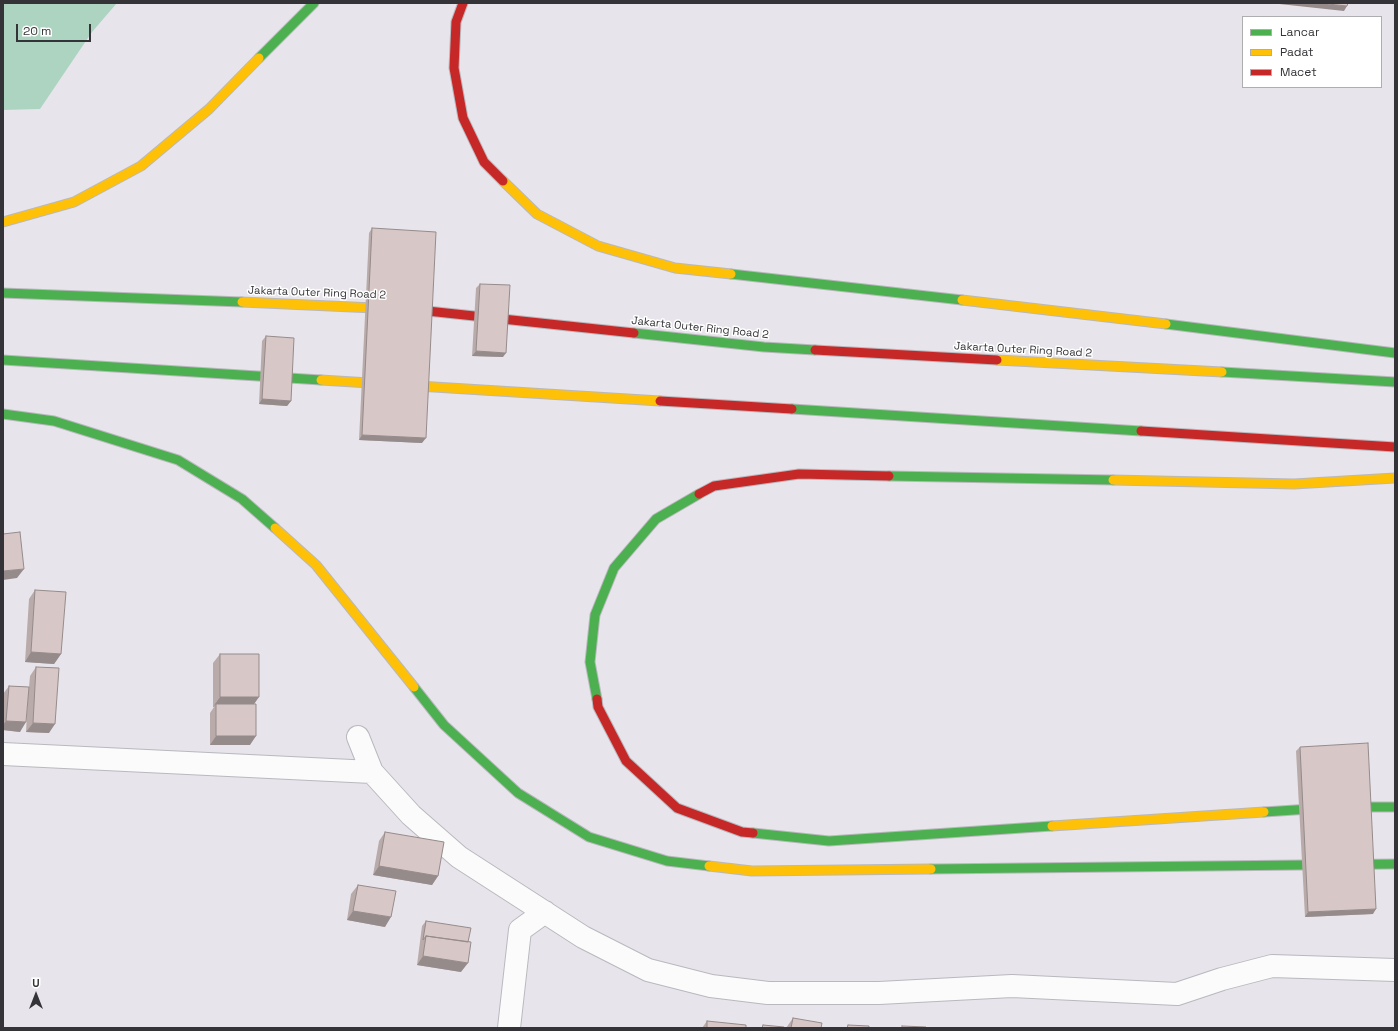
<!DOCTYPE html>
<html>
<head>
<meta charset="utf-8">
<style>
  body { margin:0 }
  #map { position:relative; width:1398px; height:1031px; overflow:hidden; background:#e7e5eb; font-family:"Space Grotesk",sans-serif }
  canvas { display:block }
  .frame { position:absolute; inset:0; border:4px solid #343337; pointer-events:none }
  .legend { position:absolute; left:1242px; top:16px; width:140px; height:72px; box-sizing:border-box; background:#fff; border:1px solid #aeadaf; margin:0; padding:5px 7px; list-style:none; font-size:12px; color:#343337 }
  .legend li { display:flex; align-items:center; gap:8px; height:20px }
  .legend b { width:20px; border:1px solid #aeadaf }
  .north { position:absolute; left:16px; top:975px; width:40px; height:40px; -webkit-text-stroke:3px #fff; paint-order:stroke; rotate:0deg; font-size:11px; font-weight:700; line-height:16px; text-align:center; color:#343337 }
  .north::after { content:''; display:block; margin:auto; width:14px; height:18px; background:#343337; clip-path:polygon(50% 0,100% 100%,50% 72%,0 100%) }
  .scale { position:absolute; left:16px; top:24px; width:75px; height:18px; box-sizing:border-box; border:2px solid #343337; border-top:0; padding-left:5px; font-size:12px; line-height:14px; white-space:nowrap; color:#343337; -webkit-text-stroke:3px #fff; paint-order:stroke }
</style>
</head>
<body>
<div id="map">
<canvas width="1398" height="1031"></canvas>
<div class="frame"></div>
<ul class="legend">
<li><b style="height:5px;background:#4caf50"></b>Lancar</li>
<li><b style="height:5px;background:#ffc107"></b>Padat</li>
<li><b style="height:5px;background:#c62828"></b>Macet</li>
</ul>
<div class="north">U</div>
<div class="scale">20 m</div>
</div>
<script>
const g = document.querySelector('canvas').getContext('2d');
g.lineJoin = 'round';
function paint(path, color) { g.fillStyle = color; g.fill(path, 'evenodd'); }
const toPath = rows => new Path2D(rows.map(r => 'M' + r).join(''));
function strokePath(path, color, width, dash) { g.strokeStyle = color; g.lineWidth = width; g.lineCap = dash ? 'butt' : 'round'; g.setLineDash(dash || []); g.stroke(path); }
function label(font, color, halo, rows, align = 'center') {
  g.font = font + ' "Space Grotesk",sans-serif'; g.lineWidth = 3; g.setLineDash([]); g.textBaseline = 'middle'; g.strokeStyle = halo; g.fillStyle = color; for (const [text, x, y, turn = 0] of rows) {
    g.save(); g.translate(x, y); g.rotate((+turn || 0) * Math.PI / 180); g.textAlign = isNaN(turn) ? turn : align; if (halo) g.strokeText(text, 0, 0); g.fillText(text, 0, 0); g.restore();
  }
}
paint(toPath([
  [3,3,117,3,92,32,40,109,3,110]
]), '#add4c1');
const street = toPath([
  [3,754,372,772,358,737],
  [372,772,411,815,459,857,583,937,648,970,711,986,768,993,879,993,1012,986,1177,994,1222,979,1272,966,1395,970],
  [509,1028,520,930,545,912]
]);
const fast = toPath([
  [259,58,314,3],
  [731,274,962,300],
  [3,293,242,302],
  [1166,324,1395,353],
  [634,333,764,347,815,350],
  [3,360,321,380],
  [1222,372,1395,382],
  [792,409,1141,431],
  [3,414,54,421,178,460,242,499,275,528],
  [889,476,1113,480],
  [414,687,444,725,518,793,589,837,667,861,709,866],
  [597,699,590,662,595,615,614,568,656,519,699,494],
  [1264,812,1340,807,1395,807],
  [753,833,829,841,1052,826],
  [931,869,1395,864]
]);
const slow = toPath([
  [503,181,537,214,598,246,675,268,731,274],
  [3,222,74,202,141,166,209,109,259,58],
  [962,300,1166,324],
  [242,302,418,310],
  [997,360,1222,372],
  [321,380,660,401],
  [1113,480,1294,484,1395,478],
  [275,528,316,565,414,687],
  [1052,826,1264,812],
  [709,866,752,871,931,869]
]);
const jam = toPath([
  [463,3,456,22,454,68,463,118,484,162,503,181],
  [418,310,634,333],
  [815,350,997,360],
  [660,401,792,409],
  [1141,431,1395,447],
  [699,494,714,486,799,474,889,476],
  [597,699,598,707,626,761,677,808,742,832,753,833]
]);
strokePath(street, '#b9b8bd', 24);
strokePath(fast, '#b9b8bd', 11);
strokePath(slow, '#b9b8bd', 11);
strokePath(jam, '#b9b8bd', 11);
strokePath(street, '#fbfbfc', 22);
strokePath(fast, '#4caf50', 9);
strokePath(slow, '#ffc107', 9);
strokePath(jam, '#c62828', 9);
paint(toPath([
  [372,228,422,443,359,440,369,233],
  [480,284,503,357,472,356,476,288],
  [266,336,291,401,287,406,259,404,262,341],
  [35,590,61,654,54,664,25,662,29,599],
  [220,654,254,704,250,745,210,745,210,713,214,707,213,707,213,663],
  [36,667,49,733,26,732,28,694,20,732,3,730,3,694,9,686,29,687,30,676],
  [1300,747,1373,914,1305,917,1296,751],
  [385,832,438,876,432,885,373,875,379,841],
  [358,885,385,927,347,920,351,894],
  [426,921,461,972,417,965,422,926],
  [793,1018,821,1028,786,1028],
  [707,1021,746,1028,702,1028]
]), '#b9abaa');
paint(toPath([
  [1270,3,1318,3,1347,6,1344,11],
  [476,351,506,353,503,357,472,356],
  [262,399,291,401,287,406,259,404],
  [362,435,426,438,422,443,359,440],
  [24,569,17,578,3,580,3,571],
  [31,652,61,654,54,664,25,662],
  [220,697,259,697,252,707,216,704,213,707],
  [6,721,26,722,20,732,3,730,3,725],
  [33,723,55,724,49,733,26,732],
  [216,736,256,736,250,745,210,745],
  [379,866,438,876,432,885,373,875],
  [1376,909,1373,914,1305,917,1308,912],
  [353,911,391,917,385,927,347,920],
  [423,956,468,963,461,972,417,965]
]), '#968b8b');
const building = toPath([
  [1318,3,1348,3,1347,6,1318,3],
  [372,228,436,232,426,438,362,435,372,228],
  [480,284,510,285,506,353,476,351,480,284],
  [266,336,294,338,291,401,262,399,266,336],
  [20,532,24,569,3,571,3,534,20,532],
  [35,590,66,592,61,654,31,652,35,590],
  [220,654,259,654,259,697,220,697,220,654],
  [36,667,59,668,55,724,33,723,36,667],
  [9,686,29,687,26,722,6,721,9,686],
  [216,704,256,704,256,736,216,736,216,704],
  [1368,743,1376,909,1308,912,1300,747,1368,743],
  [385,832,444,842,438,876,379,866,385,832],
  [358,885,396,891,391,917,353,911,358,885],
  [426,921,471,928,468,942,426,936,423,940,426,921],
  [426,936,471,942,468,963,423,956,426,936],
  [793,1018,822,1023,821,1028,791,1028,793,1018],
  [707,1021,746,1025,746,1028,707,1028,707,1021],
  [763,1025,784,1027,784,1028,762,1028,763,1025],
  [848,1025,869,1026,869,1028,847,1028,848,1025],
  [902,1026,926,1027,926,1028,902,1028,902,1026]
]);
paint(building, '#d7c7c6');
strokePath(building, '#968b8b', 1);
label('11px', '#343337', '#fff', [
  ["Jakarta Outer Ring Road 2",317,293,2],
  ["Jakarta Outer Ring Road 2",700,328,6],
  ["Jakarta Outer Ring Road 2",1023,350,3]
]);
</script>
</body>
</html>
